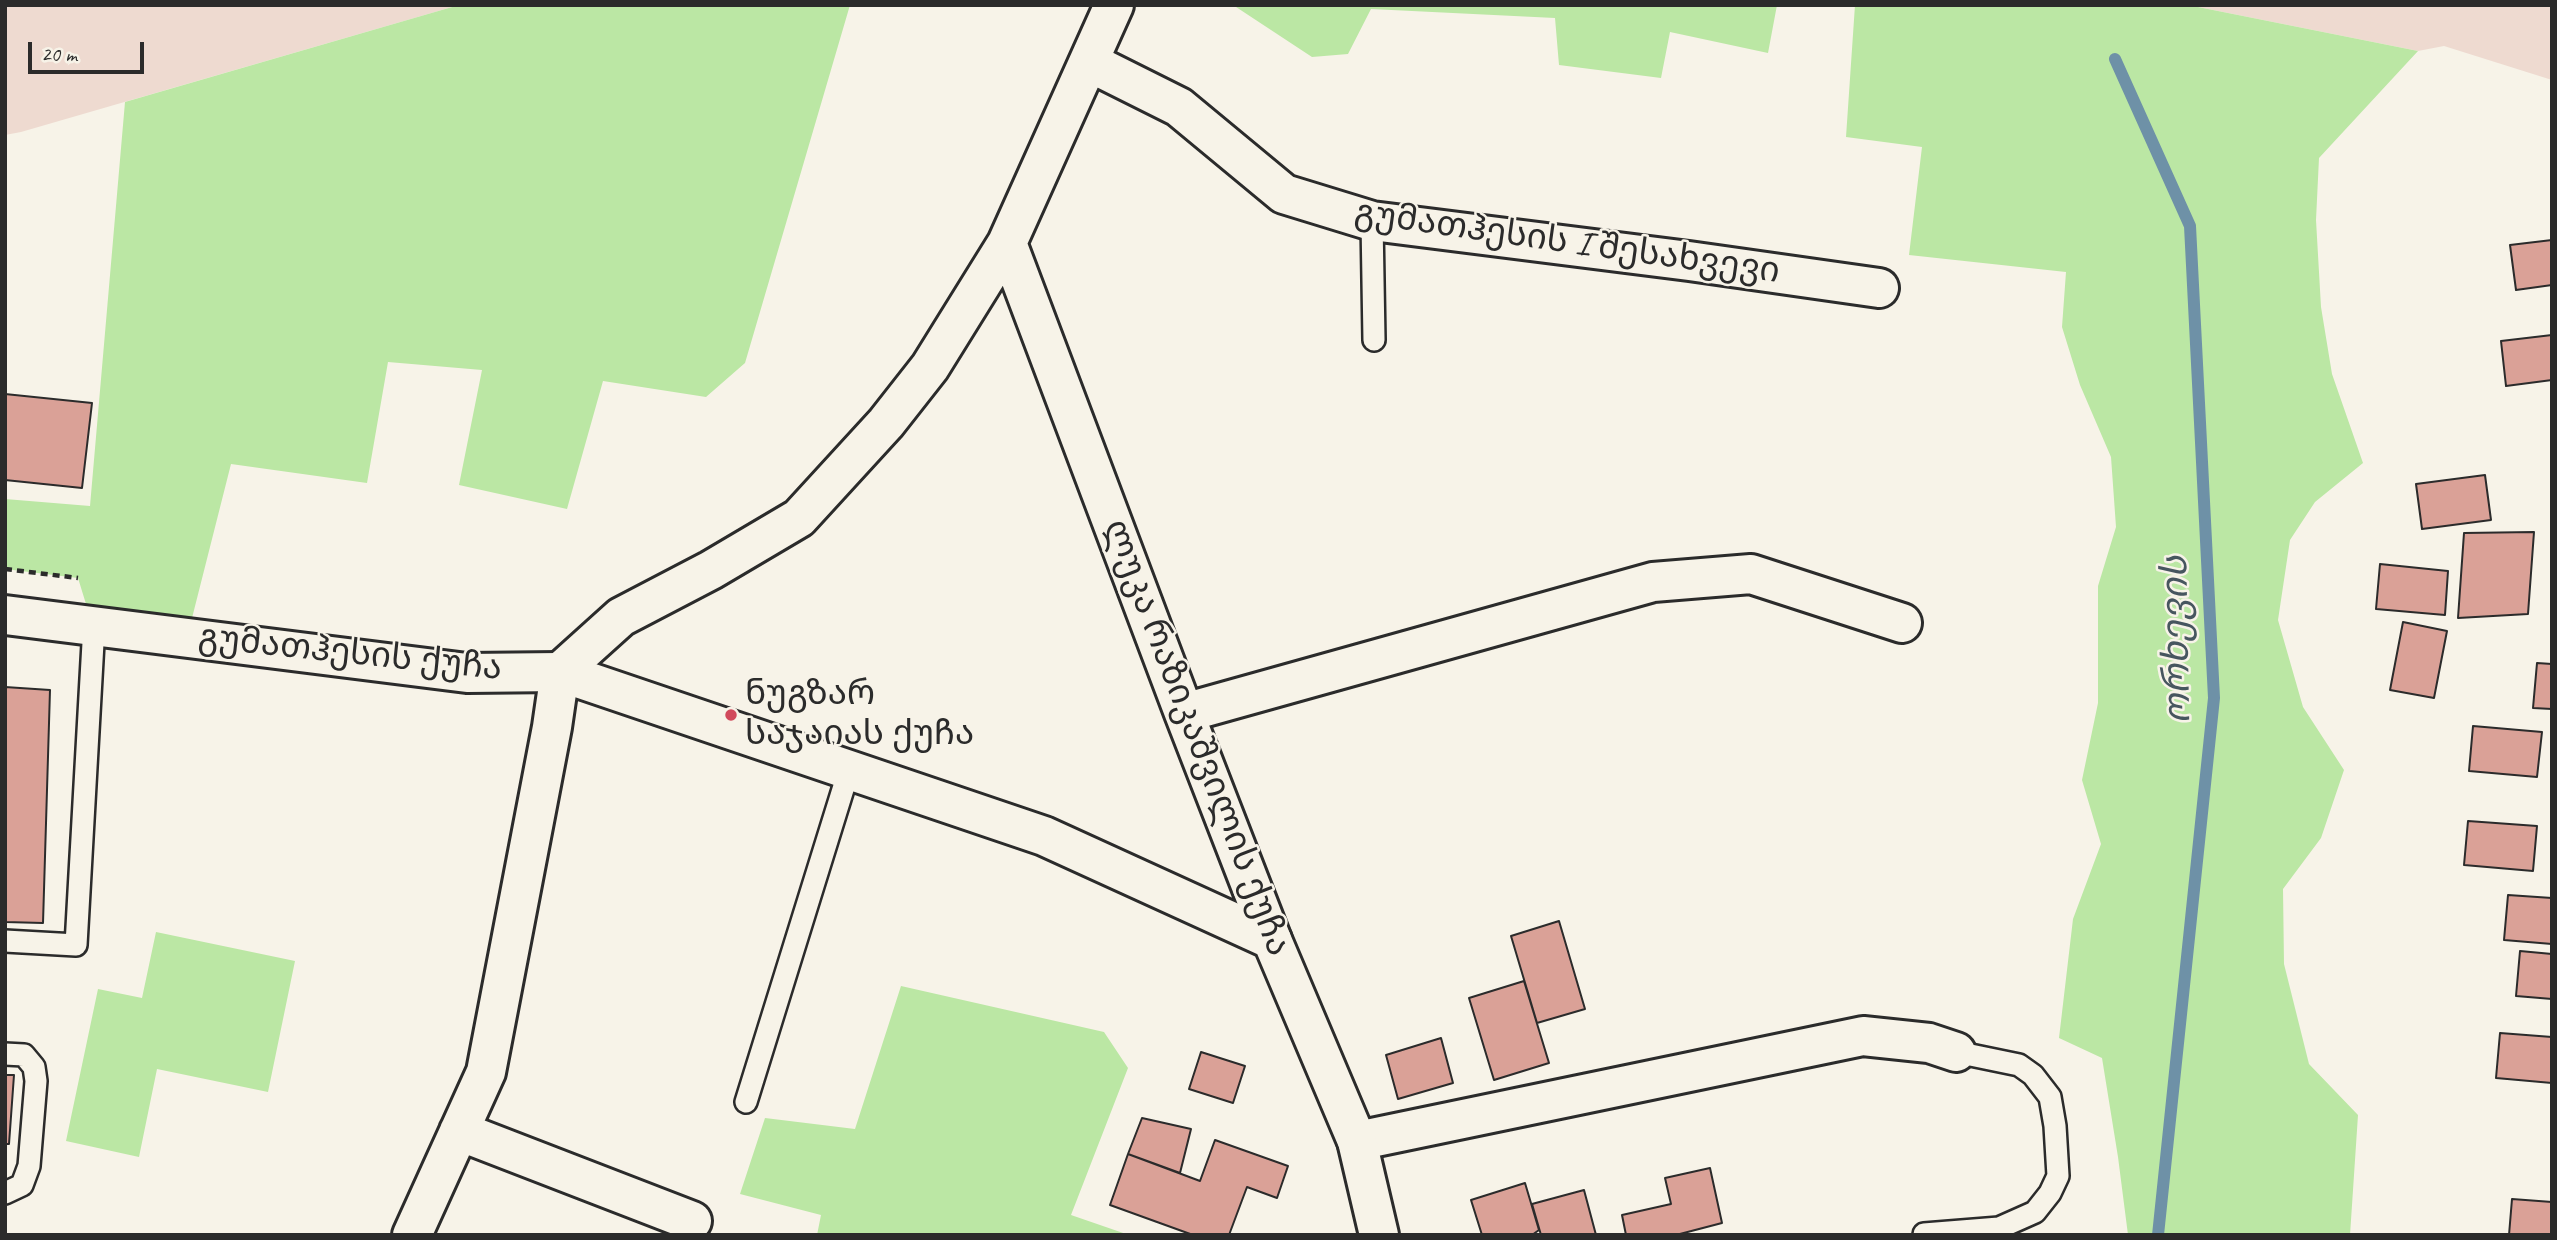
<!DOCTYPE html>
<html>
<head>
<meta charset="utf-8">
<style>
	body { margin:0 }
	#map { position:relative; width:2557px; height:1240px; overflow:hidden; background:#f7f3e8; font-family:Caveat,sans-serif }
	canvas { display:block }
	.frame { position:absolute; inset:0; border:7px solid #2b2b2b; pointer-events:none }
	.scale { position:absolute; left:28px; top:42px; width:116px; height:32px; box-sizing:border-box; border:4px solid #2b2b2b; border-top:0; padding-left:9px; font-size:21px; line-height:24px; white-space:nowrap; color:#2b2b2b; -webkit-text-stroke:5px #f7f3e8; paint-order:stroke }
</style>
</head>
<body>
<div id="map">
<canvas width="2557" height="1240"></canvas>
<div class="frame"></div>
<div class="scale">20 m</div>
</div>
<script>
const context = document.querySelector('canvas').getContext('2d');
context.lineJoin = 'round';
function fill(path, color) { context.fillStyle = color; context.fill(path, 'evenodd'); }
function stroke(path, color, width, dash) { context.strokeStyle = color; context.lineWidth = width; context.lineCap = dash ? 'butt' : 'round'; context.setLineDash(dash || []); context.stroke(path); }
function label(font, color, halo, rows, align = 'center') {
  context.font = font + ' Caveat,"Noto Sans Georgian",sans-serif'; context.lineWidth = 5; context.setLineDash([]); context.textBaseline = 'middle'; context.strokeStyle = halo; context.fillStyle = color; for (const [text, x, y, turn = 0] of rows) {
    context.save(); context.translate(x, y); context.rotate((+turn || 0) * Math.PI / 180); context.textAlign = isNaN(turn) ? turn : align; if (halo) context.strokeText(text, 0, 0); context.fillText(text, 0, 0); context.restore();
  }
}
fill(new Path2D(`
	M5,5H459L21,132L5,135Z
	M2188,5H2552V80L2444,46L2418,51Z`), '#eedad0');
fill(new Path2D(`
	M459,5H850L745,363L706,397L603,381L567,509L459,485L482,370L388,362L367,483L231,464L191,622L114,614L86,604L78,578L5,569V499L90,506L125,102Z
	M1233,5H1777L1768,53L1670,32L1661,78L1559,65L1555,18L1371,9L1348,54L1312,57Z
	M1855,5H2188L2418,51L2319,158L2316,220L2321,307L2332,374L2363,463L2315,502L2290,540L2278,620L2303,707L2344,770L2321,838L2283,889L2284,964L2309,1064L2358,1115L2350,1235H2128L2118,1157L2102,1058L2059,1038L2073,919L2101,844L2082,780L2098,703V586L2116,527L2111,457L2080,385L2062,327L2066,272L1909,255L1922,147L1846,137Z
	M156,932L295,961L268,1092L157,1069L139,1157L66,1141L98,989L142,998Z
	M901,986L1104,1032L1128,1068L1071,1215L1129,1235H817L821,1215L740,1194L765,1118L855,1129Z`), '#bbe7a4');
stroke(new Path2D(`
	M2115,59L2190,226L2214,698L2158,1235`), '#6e91a7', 12);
const building = new Path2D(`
	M2552,240V285L2516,290L2510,245Z
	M2552,335V380L2506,386L2501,341Z
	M5,394L92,403L82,488L5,480Z
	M2485,475L2491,520L2422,529L2416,484Z
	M2534,532L2528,614L2458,618L2464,533Z
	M2380,564L2448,571L2445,615L2376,609Z
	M2403,622L2447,631L2434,698L2390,690Z
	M2537,663L2552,664V709L2533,708Z
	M5,687L50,690L43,923L5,922Z
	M2473,726L2542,732L2537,777L2469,771Z
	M2468,821L2537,826L2533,871L2464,865Z
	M2508,895L2552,898V944L2504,940Z
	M1559,921L1585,1009L1537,1023L1511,936Z
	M2520,951L2552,954V999L2516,996Z
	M1524,981L1549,1063L1494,1080L1469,998Z
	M2500,1033L2552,1037V1083L2496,1078Z
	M1441,1038L1453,1083L1398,1099L1386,1055Z
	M1201,1052L1245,1066L1233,1103L1189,1089Z
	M5,1075H14L9,1144H5Z
	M1142,1118L1191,1129L1180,1173L1128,1154Z
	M1215,1140L1288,1166L1277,1198L1247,1187L1229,1235H1193L1110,1205L1128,1154L1200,1181Z
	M1710,1168L1722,1223L1676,1235H1626L1622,1215L1671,1204L1665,1178Z
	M1525,1183L1539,1230L1532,1235H1482L1471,1200Z
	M1584,1190L1596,1235H1541L1532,1204Z
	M2512,1199L2552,1202V1235H2509Z`);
fill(building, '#daa197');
stroke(building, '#2b2b2b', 2);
const lane = new Path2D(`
	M1372,221L1374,340
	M5,941L76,945L94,625
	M5,1054L24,1055L34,1067L36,1081L29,1166L22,1185L5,1193
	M746,1102L849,770
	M1924,1234L1999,1228L2035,1212L2050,1193L2058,1176L2055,1126L2050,1097L2033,1075L2019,1065L1956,1052`);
const street = new Path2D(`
	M1089,62L1179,107L1284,194L1372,221L1689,261L1879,288
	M1007,243L1184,713L1272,940
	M1184,713L1653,582L1751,574L1902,623
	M459,1131L692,1221
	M1357,1141L1863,1036L1929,1043L1956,1052
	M412,1235L486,1072L552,727L560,672L621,617L711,570L799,518L886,423L930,367L1007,243L1114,5`);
const secondary = new Path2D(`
	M5,615L467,673L560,672L1044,836L1272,940L1357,1141L1379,1235`);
stroke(lane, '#2b2b2b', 26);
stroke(street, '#2b2b2b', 44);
stroke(secondary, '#2b2b2b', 44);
stroke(new Path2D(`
	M5,569L78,578`), '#2b2b2b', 4.5, [7, 5]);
stroke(lane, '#f7f3e8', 21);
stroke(street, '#f7f3e8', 38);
stroke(secondary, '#f7f3e8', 38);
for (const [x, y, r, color] of [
	[731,715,7,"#d1495b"]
]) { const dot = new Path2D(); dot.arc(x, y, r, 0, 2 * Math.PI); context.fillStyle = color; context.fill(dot); stroke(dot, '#f7f3e8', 2.5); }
label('35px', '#2b2b2b', '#f7f3e8', [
	["გუმათჰესის I შესახვევი",1567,243,8],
	["გუმათჰესის ქუჩა",350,654,6],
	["ლუკა რაზიკაშვილის ქუჩა",1196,738,69]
]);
label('35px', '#2b2b2b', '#f7f3e8', [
	["ნუგზარ",745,695],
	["საჯაიას ქუჩა",745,735]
], 'left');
label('italic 37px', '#47565f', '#f7f3e8', [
	["ორხევის",2178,640,-91]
]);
</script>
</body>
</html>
